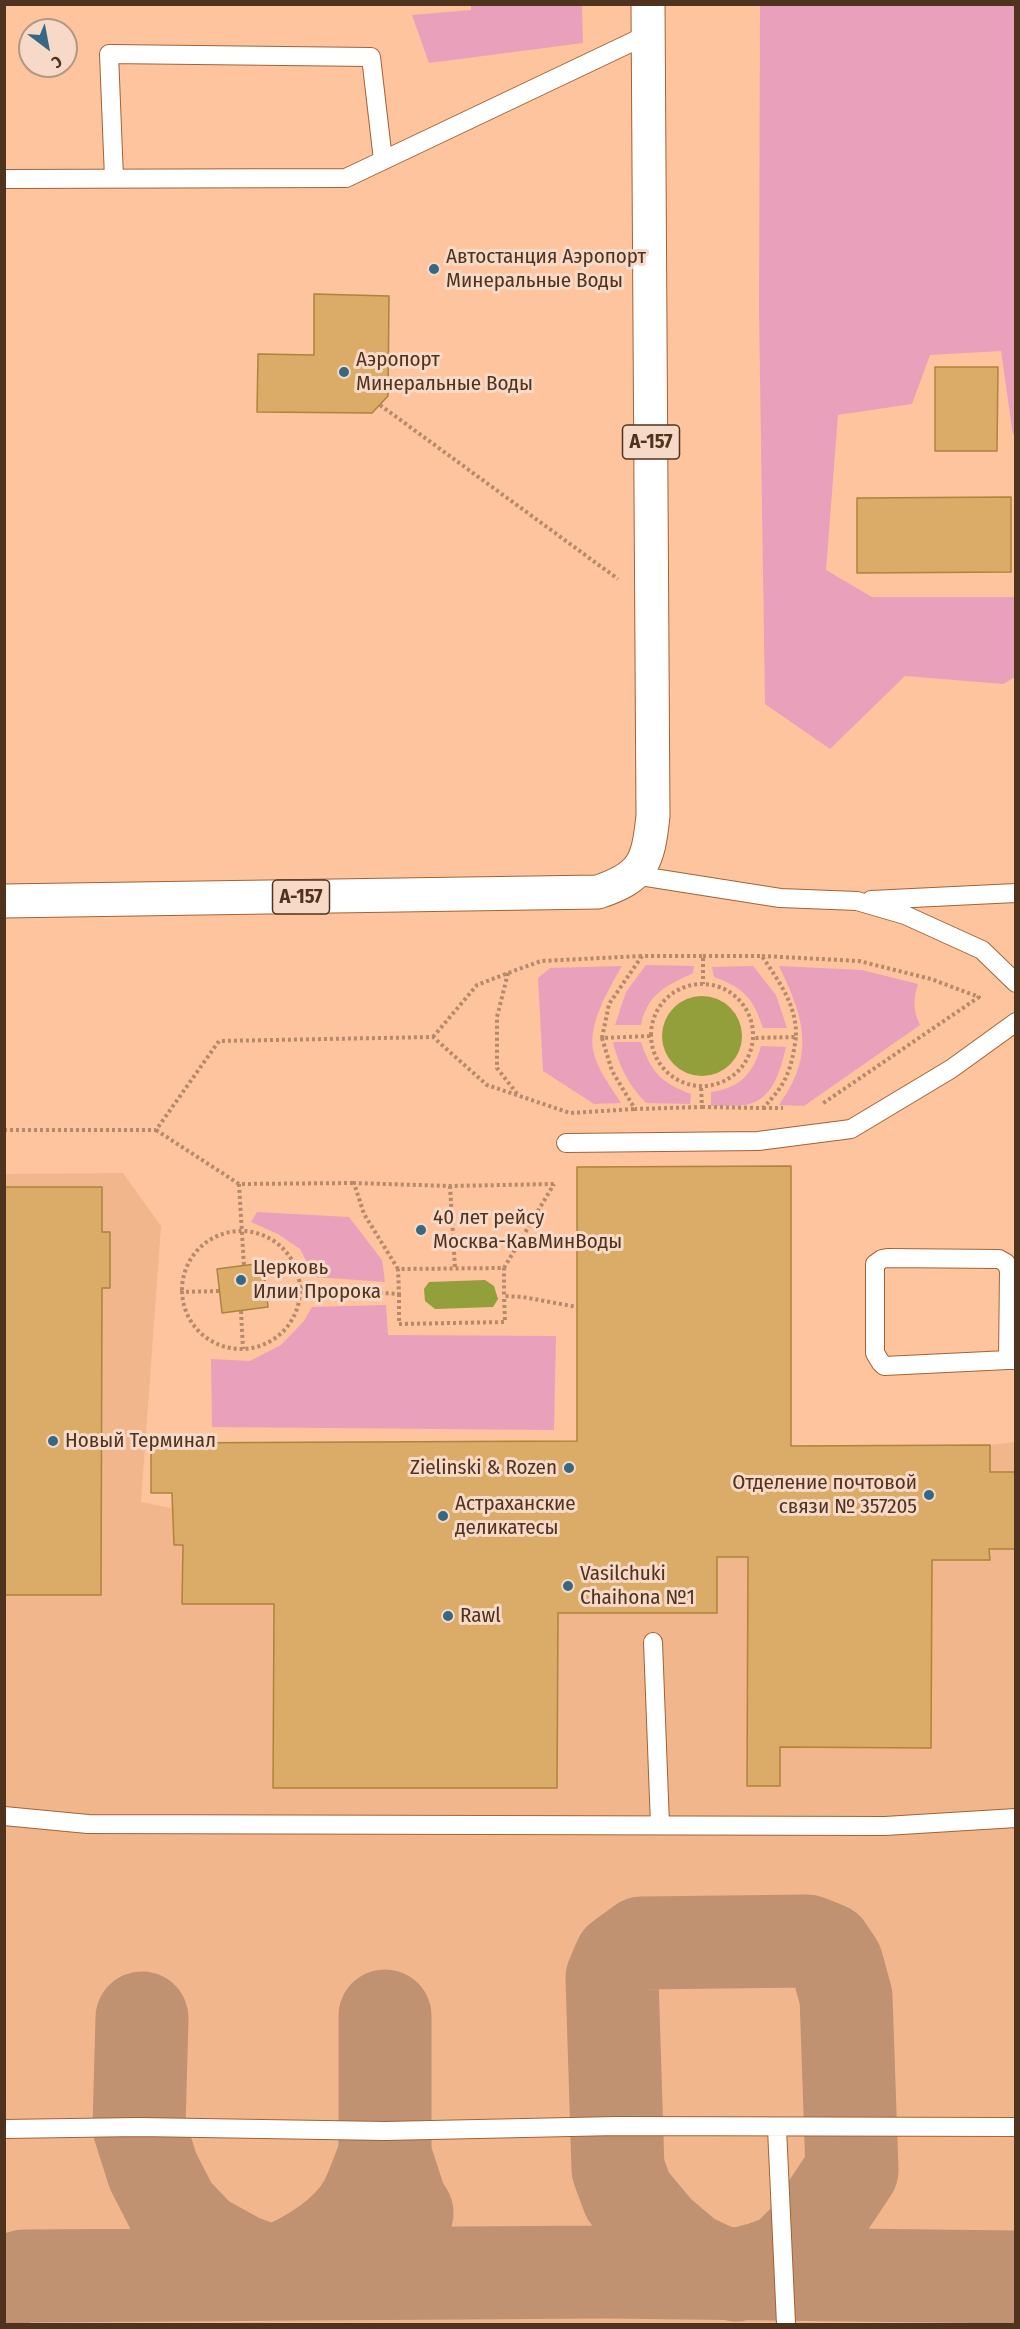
<!DOCTYPE html>
<html>
<head>
<meta charset="utf-8">
<style>
	body { margin:0 }
	#map { position:relative; width:1020px; height:2329px; overflow:hidden; background:#fdc49e; font-family:"Fira Sans Condensed",sans-serif }
	canvas { display:block }
	.frame { position:absolute; inset:0; border:6px solid #4f331f; pointer-events:none }
	.north { position:absolute; left:18px; top:18px; width:60px; height:60px; box-sizing:border-box; background:#f6d9c6; border:2px solid #b39783; border-radius:50%; rotate:148deg; font-size:16px; font-weight:700; line-height:24px; text-align:center; color:#4f331f }
	.north::after { content:''; display:block; margin:auto; width:21px; height:27px; background:#346884; clip-path:polygon(50% 0,100% 100%,50% 72%,0 100%) }
</style>
</head>
<body>
<div id="map">
<canvas width="1020" height="2329"></canvas>
<div class="frame"></div>
<div class="north">С</div>
</div>
<script>
const context = document.querySelector('canvas').getContext('2d');
context.lineJoin = 'round';
function fill(path, color) { context.fillStyle = color; context.fill(path, 'evenodd'); }
function stroke(path, color, width, dash) { context.strokeStyle = color; context.lineWidth = width; context.lineCap = dash ? 'butt' : 'round'; context.setLineDash(dash || []); context.stroke(path); }
function label(font, color, halo, rows, align = 'center') {
  context.font = font + ' "Fira Sans Condensed",sans-serif'; context.lineWidth = 6; context.setLineDash([]); context.textBaseline = 'middle'; context.strokeStyle = halo; context.fillStyle = color; for (const [text, x, y, turn = 0] of rows) {
    context.save(); context.translate(x, y); context.rotate((+turn || 0) * Math.PI / 180); context.textAlign = isNaN(turn) ? turn : align; if (halo) context.strokeText(text, 0, 0); context.fillText(text, 0, 0); context.restore();
  }
}
fill(new Path2D(`
	M791,1166V1445H990L1015,1442V2324H5L4,1174L123,1173L161,1226L141,1502L171,1508L172,1493H151V1443L577,1441V1167Z`), '#f1b68c');
fill(new Path2D(`
	M471,5H582L583,43L429,63L412,15L471,10Z
	M760,5H1015V435H1013L1001,351L930,355L912,404L838,415L826,570L872,597H1015V677L1003,684L905,676L830,749L765,704L759,312Z
	M646,965L694,966L693,973C666,986 647,994 641,1025H615L626,992Z
	M622,966C609,989 586,1026 594,1054C598,1071 612,1088 621,1103L594,1104L543,1071L538,978L550,968Z
	M753,966L776,995L787,1028H763C753,998 744,988 714,977L712,967Z
	M779,966L862,970L918,984C913,999 913,1010 920,1025L804,1106L779,1105C816,1054 804,1018 779,966Z
	M613,1042H641C651,1072 661,1083 691,1094L690,1104L646,1103C629,1085 619,1067 613,1042Z
	M761,1046L786,1047C781,1068 774,1098 749,1104C738,1107 723,1105 711,1106V1092C740,1088 753,1074 761,1046Z
	M257,1212L349,1217L382,1260L385,1282L315,1277L300,1249L278,1234L251,1222Z
	M386,1305L388,1335L556,1336L554,1430L212,1427L211,1359L250,1361L281,1345L304,1321L312,1307Z`), '#e9a0bb');
fill(new Path2D(`
	M662 1036a40 40 0 1 1 80 0a40 40 0 1 1-80 0Z
	M485,1280L494,1286L498,1299L493,1307L435,1309L425,1301L424,1289L429,1282Z`), '#939f3a');
stroke(new Path2D(`
	M807,1941L827,1949L837,1964L846,1997L852,2170L806,2239L785,2260L763,2268L736,2275L716,2271L690,2259L658,2232L628,2196L618,2169L612,1978L620,1959L642,1943Z
	M385,2016V2155L401,2204L407,2213
	M142,2018L139,2127L153,2171L173,2210L201,2239L241,2261L274,2273C308,2258 346,2237 365,2203C373,2188 378,2171 385,2155
	M4,2282L24,2276L604,2272L1016,2277`), '#c09272', 93);
const building = new Path2D(`
	M314,294L389,296L388,396L372,413L257,412L258,354L314,355Z
	M935,367H998L997,451H935Z
	M1011,497V572L857,573V498Z
	M791,1166V1446L990,1445V1472H1016V1549H989L990,1560H932L931,1748L780,1747V1786H747L748,1557H717V1613H558L557,1788H273L274,1604H182L183,1545H174L172,1493H151V1443L577,1441V1167Z
	M4,1187H102V1232H110V1288H102L101,1595H4Z
	M263,1263L268,1307L222,1313L217,1269Z`);
fill(building, '#dbac67');
stroke(building, '#af823d', 1.5);
const service = new Path2D(`
	M114,178L109,54L371,57L383,160
	M4,179L346,178L649,34
	M634,875L780,898L857,901L905,915L982,950L1016,983
	M871,900L1016,893
	M566,1143L758,1141L851,1129L951,1069L1016,1022
	M1008,1360L1009,1270L1006,1263L999,1259L887,1258L882,1259L875,1264V1353L881,1363L884,1366L1008,1360H1016
	M653,1642L660,1825
	M4,1816L88,1824L885,1826L1016,1818
	M777,2128L786,2324
	M4,2129L139,2127L385,2131L617,2126L1016,2127`);
const primary = new Path2D(`
	M4,901L598,892C643,877 648,863 653,816L648,4`);
stroke(service, '#a26334', 20);
stroke(primary, '#a26334', 35);
stroke(new Path2D(`
	M380,405L618,579
	M703,956H762C779,982 797,1005 796,1037L754,1038
	M762,956L859,961L931,979L979,997L822,1104
	M508,973L497,1017V1068L518,1095
	M651 1035a51 51 0 1 1 102 0a51 51 0 1 1-102 0Z
	M650,1036L602,1038L612,1071L635,1109L702,1107L701,1086
	M433,1037L477,985L508,973L541,961L642,956
	M602,1038L609,1004L642,956H703V984
	M702,1107L763,1108C787,1083 791,1071 796,1037
	M763,1108H783
	M4,1130H156L219,1041L433,1037L487,1085L570,1113L635,1109
	M156,1130L239,1184L354,1183
	M239,1184L244,1266
	M450,1186L455,1268
	M182 1290a59 59 0 1 1 118 0a59 59 0 1 1-118 0Z
	M504,1268L554,1184
	M398,1269L364,1214L354,1183L450,1186L554,1184
	M180,1292L219,1291
	M266,1292L303,1288L399,1294L398,1269L504,1268V1296L523,1297L577,1307
	M399,1294V1324L505,1322L504,1296
	M241,1311L243,1349`), '#b6896a', 4, [3, 3]);
stroke(service, '#fff', 18);
stroke(primary, '#fff', 33);
for (const [x, y, r, color] of [
	[434,269,6,"#346884"],
	[344,372,6,"#346884"],
	[421,1230,6,"#346884"],
	[241,1280,6,"#346884"],
	[53,1441,6,"#346884"],
	[569,1468,6,"#346884"],
	[929,1495,6,"#346884"],
	[443,1516,6,"#346884"],
	[568,1586,6,"#346884"],
	[448,1616,6,"#346884"]
]) { const dot = new Path2D(); dot.arc(x, y, r, 0, 2 * Math.PI); context.fillStyle = color; context.fill(dot); stroke(dot, '#f6d9c6', 2); }
for (const [x, y, w] of [
	[651,442,57],
	[301,897,57]
]) { const box = new Path2D(); box.roundRect(x - w / 2, y - 17, w, 34, 4.5); context.fillStyle = '#f6d9c6'; context.fill(box); stroke(box, '#4f331f', 1.5); }
label('bold 20px', '#4f331f', null, [
	["А-157",651,442],
	["А-157",301,897]
]);
label('21px', '#4f331f', '#f6d9c6', [
	["Автостанция Аэропорт",446,257],
	["Минеральные Воды",446,281],
	["Аэропорт",356,360],
	["Минеральные Воды",356,384],
	["40 лет рейсу",433,1218],
	["Москва-КавМинВоды",433,1242],
	["Церковь",253,1268],
	["Илии Пророка",253,1292],
	["Новый Терминал",65,1441],
	["Zielinski & Rozen",557,1468,"right"],
	["Отделение почтовой",917,1483,"right"],
	["связи № 357205",917,1507,"right"],
	["Астраханские",455,1504],
	["деликатесы",455,1528],
	["Vasilchuki",580,1574],
	["Chaihona №1",580,1598],
	["Rawl",460,1616]
], 'left');
</script>
</body>
</html>
